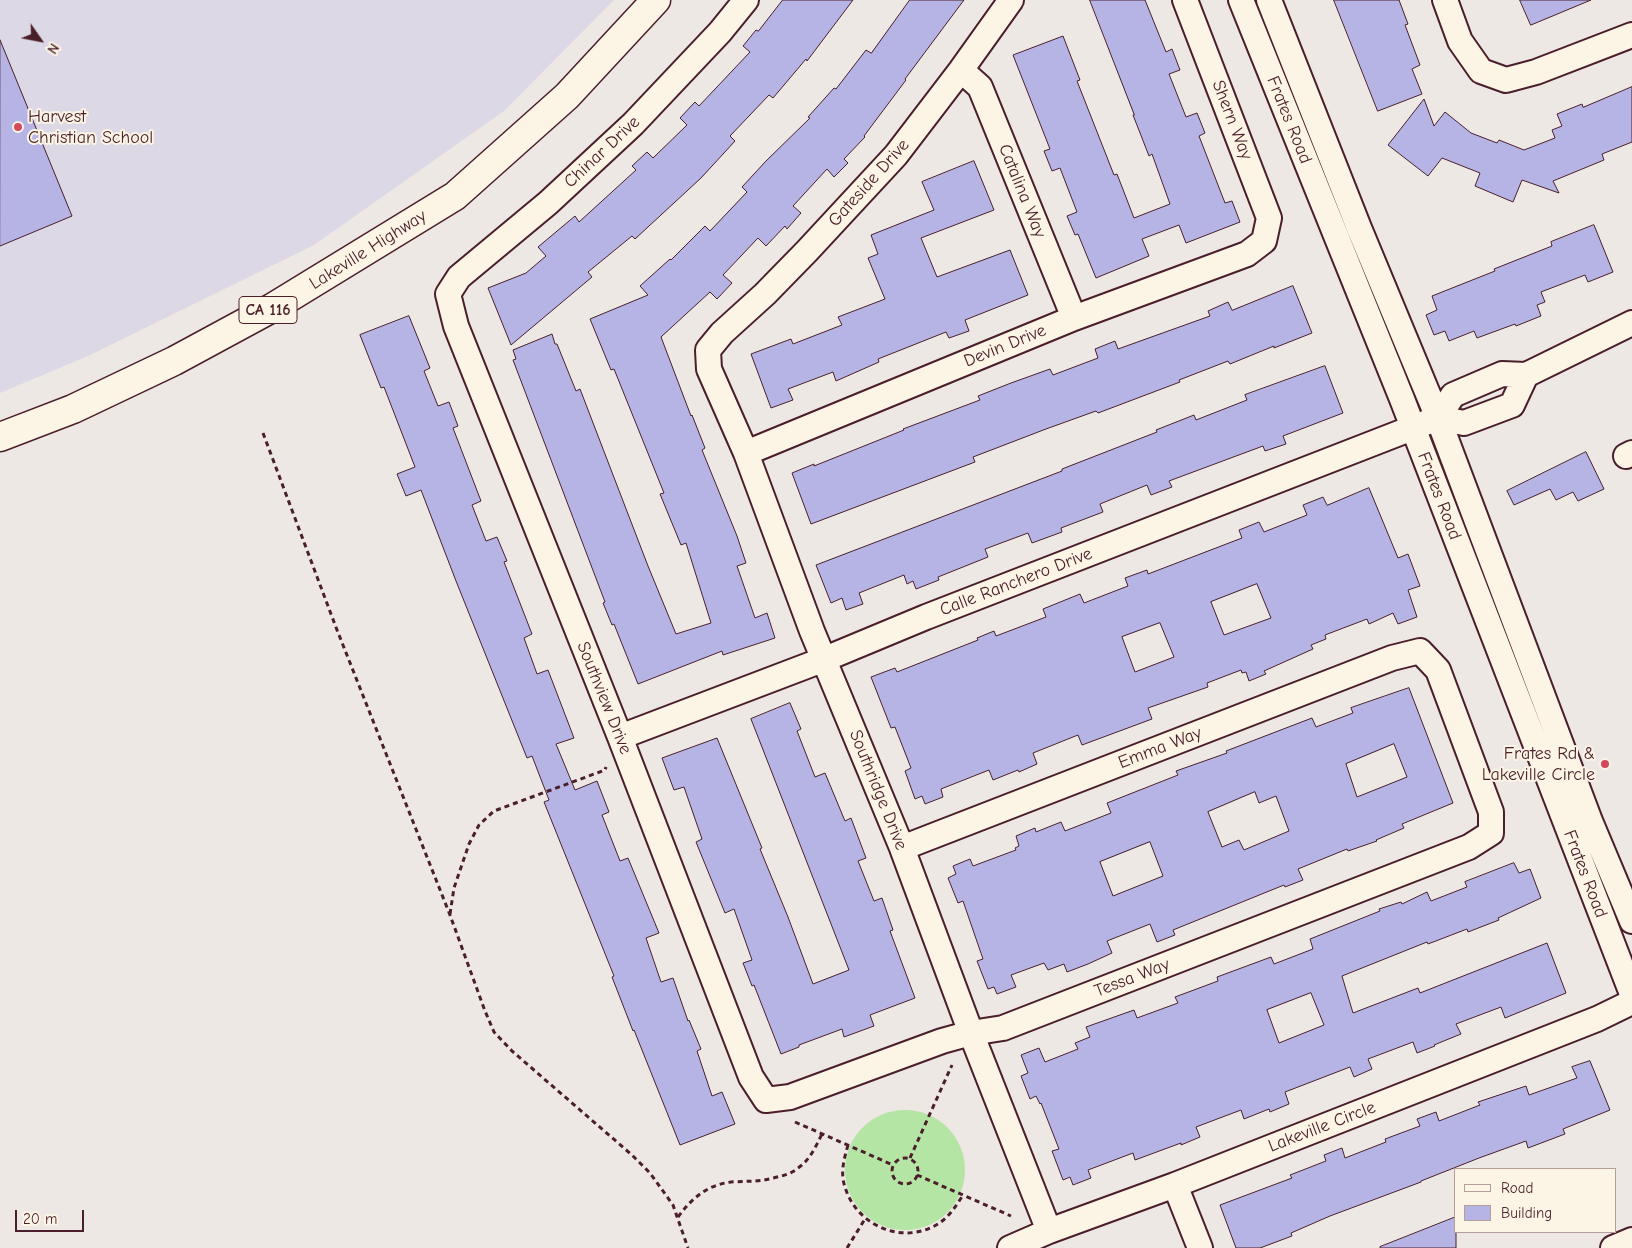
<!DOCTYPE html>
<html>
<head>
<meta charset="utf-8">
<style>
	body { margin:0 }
	#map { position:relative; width:1632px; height:1248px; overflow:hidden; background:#eee8e5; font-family:"Comic Neue",sans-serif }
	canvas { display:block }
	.legend { position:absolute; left:1454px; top:1168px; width:162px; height:65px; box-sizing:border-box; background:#fcf5e5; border:1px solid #b59f9b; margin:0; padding:6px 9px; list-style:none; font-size:15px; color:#4a1f2b }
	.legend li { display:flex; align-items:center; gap:10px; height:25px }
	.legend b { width:25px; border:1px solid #b59f9b }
	.north { position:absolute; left:15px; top:15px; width:50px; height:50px; -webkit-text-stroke:4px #fcf5e5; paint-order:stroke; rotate:123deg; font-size:14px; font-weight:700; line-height:20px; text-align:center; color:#4a1f2b }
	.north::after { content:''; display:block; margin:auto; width:18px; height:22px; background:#4a1f2b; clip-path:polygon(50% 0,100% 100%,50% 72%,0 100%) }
	.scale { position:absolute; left:15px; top:1210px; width:69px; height:22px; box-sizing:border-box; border:2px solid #4a1f2b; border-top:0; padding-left:6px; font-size:15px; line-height:18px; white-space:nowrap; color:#4a1f2b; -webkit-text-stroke:4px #fcf5e5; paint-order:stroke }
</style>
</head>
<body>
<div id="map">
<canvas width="1632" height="1248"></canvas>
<ul class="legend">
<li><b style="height:6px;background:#fcf5e5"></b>Road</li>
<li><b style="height:14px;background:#b5b4e5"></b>Building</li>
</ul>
<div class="north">N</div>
<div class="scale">20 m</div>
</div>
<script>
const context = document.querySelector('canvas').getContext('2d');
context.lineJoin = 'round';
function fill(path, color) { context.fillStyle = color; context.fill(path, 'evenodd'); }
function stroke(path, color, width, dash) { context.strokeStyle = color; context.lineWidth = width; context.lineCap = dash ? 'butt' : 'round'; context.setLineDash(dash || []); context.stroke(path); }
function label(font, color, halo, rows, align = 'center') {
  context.font = font + ' "Comic Neue",sans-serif'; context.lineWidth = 4; context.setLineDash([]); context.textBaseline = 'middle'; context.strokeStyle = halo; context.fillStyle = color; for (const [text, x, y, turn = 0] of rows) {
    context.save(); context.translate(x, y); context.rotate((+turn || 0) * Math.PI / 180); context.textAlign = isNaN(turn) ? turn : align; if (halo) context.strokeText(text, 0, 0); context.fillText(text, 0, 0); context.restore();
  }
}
fill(new Path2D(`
	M0,0H614L504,111L314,245L88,356L0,393Z`), '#ddd8e5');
fill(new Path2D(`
	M845 1170a60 60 0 1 1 120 0a60 60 0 1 1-120 0Z`), '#b5e5a4');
const building = new Path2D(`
	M783,0H853L807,61L806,59L773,98L769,95L730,136L735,141L701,178L635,239L632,236L588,272L592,277L511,345L488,288L526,273L546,256L538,247L575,216L579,222L636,170L632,166L647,152L653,158L687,125L680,118L695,102L699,106L750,52L743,46L756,30L758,31Z
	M910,0H964L905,79L906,80L864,136L865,137L844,159L848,163L834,177L827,169L793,206L801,213L787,229L785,226L766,246L758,238L723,275L732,283L717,299L710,292L661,337L691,416L692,415L705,448L702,450L737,536L746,563L737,566L755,618L767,613L775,638L723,655L722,651L638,684L614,624L612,625L603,603L605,602L513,360L516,359L513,350L552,334L555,344H557L576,391L580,389L648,566L676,634L711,623L686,543L681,545L660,494L664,493L614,369L611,370L590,319L648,295L640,286L670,259L671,260L705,226L710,231L747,192L742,187L766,161L810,118L808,117L834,88L836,89L866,50L871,53Z
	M1090,0H1145L1166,52L1172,49L1180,70L1169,74L1186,117L1197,113L1205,133L1199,136L1225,203L1232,201L1240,222L1186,243L1179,225L1142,239L1149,256L1096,278L1078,234L1075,235L1067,216L1077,212L1060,168L1052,171L1044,151L1050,149L1013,55L1063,36L1080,80L1077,81L1114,175L1117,174L1134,218L1170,204L1152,154L1149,156L1133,115H1134Z
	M1334,0H1399L1408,24L1405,25L1420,65L1412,69L1422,94L1378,111Z
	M1520,0H1591L1531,25Z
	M0,40L72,216L0,246Z
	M1632,87V142L1602,154L1604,160L1553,181L1559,193L1522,180L1513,202L1475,186L1480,173L1442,158L1428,176L1388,145L1424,99L1434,126L1445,112L1471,133L1497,143L1499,140L1524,150L1555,138L1552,130L1562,126L1557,114L1582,104L1583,107Z
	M974,161L994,210L921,238L937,277L1010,250L1028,295L965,320L969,331L949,338L946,332L878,359L879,362L836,381L833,372L788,389L793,400L771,408L751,354L791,339L793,344L842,325L838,317L885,299L868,258L878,254L871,235L934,210L922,182Z
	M1594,225L1613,272L1588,282L1585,275L1541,292L1545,302L1537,305L1541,316L1516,326L1515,324L1477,338L1474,331L1449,341L1445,331L1434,335L1426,315L1437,310L1432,296L1495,271L1494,269L1552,246L1551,242Z
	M1293,286L1312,333L1274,348V346L1230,364L1228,361L1179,380L1180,382L1098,413L1096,411L1046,429L973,457L975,462L811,524L792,473L814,464V466L904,430L903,429L980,400L978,396L1011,383L1050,369L1053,375L1098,358L1095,349L1115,341L1118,349L1210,316L1208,311L1228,302L1232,310Z
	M409,316L430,368L424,371L438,406L449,402L458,426L453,428L481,501L472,505L486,541L497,537L507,561L504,562L532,634L524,638L537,674L548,670L574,738L556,744L575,790L597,781L609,812L602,815L620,861L628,858L659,933L646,938L661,982L673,978L688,1021L689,1020L701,1049L697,1051L712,1096L722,1092L735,1124L680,1145L634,1030L633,1031L612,977L614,976L544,802L549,800L532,756L527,758L456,581L421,490L406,496L397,474L415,467L384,387L381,388L360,335Z
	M1325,366L1343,413L1283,436L1286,444L1265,451L1263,446L1220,462L1169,481L1172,487L1151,495L1147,485L1100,504L1103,512L1061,528L1062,532L1032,543L1028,533L985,549L988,557L938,577L939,580L916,589L913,581L907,584L904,575L859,593L863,604L846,610L842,598L831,603L816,565L1062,471V469L1157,432L1156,430L1194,415L1196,420L1247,400L1245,395Z
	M1586,452L1604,489L1578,501L1573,492L1556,500L1550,489L1514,505L1507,491Z
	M1369,488L1398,558L1408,554L1420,586L1408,590L1417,617L1398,624L1393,613L1369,624L1367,619L1325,635L1326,639L1311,645L1313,649L1264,671L1266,674L1249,681L1246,672L1242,673L1241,670L1207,683L1208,687L1148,708L1152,719L1082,745L1078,735L1033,753L1037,764L1019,772L1018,770L993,780L989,770L941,789L943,797L925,804L922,796L915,799L905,771L911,768L895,727L891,728L871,677L895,668L897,672L978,640L977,638L994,631L996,636L1046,617L1043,609L1080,594L1084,603L1128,586L1125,578L1147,570L1148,574L1242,538L1239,530L1259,522L1264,532L1307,515L1303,505L1323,497L1327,505ZM1257,584L1271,618L1224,635L1211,602ZM1160,623L1174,657L1135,672L1122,637Z
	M1409,688L1453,803L1402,824L1404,828L1376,840L1377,841L1348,851L1347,849L1298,869L1303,880L1285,887L1284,885L1173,930L1175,935L1157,942L1150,924L1107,941L1112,953L1088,964L1067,972L1064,964L1048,970L1044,963L1011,975L1016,987L997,994L994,987L988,989L977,961L983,959L963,901L958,903L948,878L956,874L953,866L970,859L973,866L1016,850L1015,848L1019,846L1016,836L1035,828L1036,832L1061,822L1065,831L1111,813L1107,803L1178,775L1176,771L1227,753L1226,751L1312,718L1316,727L1353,713L1351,708ZM1394,744L1407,777L1357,797L1346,764ZM1255,792L1259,803L1276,796L1289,831L1244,850L1239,840L1222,847L1208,812ZM1150,842L1163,876L1113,896L1100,862Z
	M790,703L801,729L797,731L815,777L825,773L845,821L851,818L866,858L858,861L874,901L882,898L893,930L890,931L915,998L870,1015L874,1026L844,1037L842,1029L799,1045V1047L781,1054L754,985L752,986L743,963L752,960L734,909L725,913L696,842L702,839L684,787L674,790L662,758L717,738L762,848L760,849L788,917L813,984L849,970L751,719Z
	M1514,863L1519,873L1530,869L1541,898L1498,918L1499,920L1468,932L1467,929L1428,944L1427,942L1342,976L1353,1013L1418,988L1420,993L1547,943L1566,993L1505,1018L1501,1007L1456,1024L1461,1034L1434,1045L1435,1046L1417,1053L1413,1042L1368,1059L1372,1069L1354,1077L1350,1067L1285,1092L1289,1104L1270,1112L1269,1109L1244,1119L1241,1110L1196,1127L1200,1137L1181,1145V1143L1135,1160L1133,1153L1088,1170L1091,1178L1073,1185L1070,1177L1063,1180L1052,1151L1059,1149L1041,1103L1040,1104L1036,1096L1030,1099L1021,1076L1028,1073L1021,1055L1039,1048L1045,1062L1078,1049L1075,1043L1090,1037L1086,1027L1134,1010L1137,1018L1178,1003L1175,997L1218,981L1217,977L1271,957L1274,964L1313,949L1310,939L1380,911L1379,909L1401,902L1402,904L1427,892L1431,901L1467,887L1465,882ZM1311,993L1324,1025L1279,1043L1267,1010Z
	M1590,1061L1610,1110L1563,1129L1565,1134L1528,1148L1526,1141L1479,1158L1421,1181V1182L1330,1216L1291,1233L1292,1236L1260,1248H1236L1220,1205L1292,1178L1290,1175L1326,1161L1324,1155L1342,1148L1345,1158L1386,1142L1385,1139L1420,1126L1417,1119L1436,1112L1439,1121L1480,1105L1478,1102L1526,1086L1529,1095L1577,1078L1572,1067Z
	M1456,1217V1248H1380V1247Z`);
fill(building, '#b5b4e5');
stroke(building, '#4a1f2b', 1);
const minor = new Path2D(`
	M746,0L720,32L633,124L548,203L459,277L448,294L456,326L620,737L751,1077L766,1100L790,1097L942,1041L971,1033L1003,1028L1469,847L1491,833V812L1438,670L1420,651L1392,658L902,848
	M1011,0L961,70L896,155L807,251L765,294L722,333L708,350L709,369L746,453L812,631L902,848L971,1033L1049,1231
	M1241,0L1402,399L1632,994
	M1269,0L1359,228L1438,418L1590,821L1632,921
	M1445,0L1460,41L1481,71L1506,80L1536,72L1632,35
	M961,70L980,87L1074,318
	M1438,418L1453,395L1502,374L1526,375L1632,323
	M746,453L1074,318L1247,254L1264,241L1269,218L1185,0
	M1626,456L1632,453
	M620,737L825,659L926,617L1438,418L1464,423L1512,405L1526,375
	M1175,1185L1200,1248
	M1010,1248L1049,1231L1175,1185L1597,1019L1632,1002
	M1613,1248L1632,1240`);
const major = new Path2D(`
	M0,437L73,409L174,361L272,308L455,196L567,96L656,0`);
stroke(minor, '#4a1f2b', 28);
stroke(major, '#4a1f2b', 31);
stroke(new Path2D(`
	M263,433L337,630L450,915L485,1011L494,1032L512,1051L632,1155L650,1173L673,1205L688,1248
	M450,914L454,888L469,844L479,825L494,811L605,770L606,767
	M795,1122L893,1165
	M848,1145C844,1159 840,1173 845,1187C856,1225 902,1246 938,1224C949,1217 956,1206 963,1195
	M892 1171a13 13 0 1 1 26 0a13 13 0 1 1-26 0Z
	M910,1158L952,1065
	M917,1175L1011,1216
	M678,1217C692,1198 707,1185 731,1182C746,1181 759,1182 773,1178C782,1176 791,1174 798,1168C810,1160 816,1146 822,1134
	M847,1248L865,1219`), '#4a1f2b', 3, [5, 4]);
stroke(minor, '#fcf5e5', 24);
stroke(major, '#fcf5e5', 28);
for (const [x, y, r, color] of [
	[18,127,5,"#d1495b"],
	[1605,764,5,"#d1495b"]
]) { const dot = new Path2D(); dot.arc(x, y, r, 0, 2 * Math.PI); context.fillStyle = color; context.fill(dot); stroke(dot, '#fcf5e5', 2); }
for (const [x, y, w] of [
	[268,310,58]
]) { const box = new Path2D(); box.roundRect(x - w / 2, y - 13.5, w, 27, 4); context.fillStyle = '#fcf5e5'; context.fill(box); stroke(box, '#4a1f2b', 1); }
label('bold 16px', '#4a1f2b', null, [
	["CA 116",268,310]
]);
label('18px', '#4a1f2b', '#fcf5e5', [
	["Harvest",28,117],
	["Christian School",28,138],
	["Frates Rd &",1595,754,"right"],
	["Lakeville Circle",1595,775,"right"]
], 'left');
label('18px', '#4a1f2b', '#fcf5e5', [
	["Shern Way",1232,120,69],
	["Frates Road",1289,120,68],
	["Chinar Drive",602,152,-43],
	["Gateside Drive",869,183,-48],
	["Catalina Way",1022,191,68],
	["Lakeville Highway",368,250,-32],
	["Devin Drive",1005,346,-22],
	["Frates Road",1439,496,69],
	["Calle Ranchero Drive",1016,582,-21],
	["Southview Drive",604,698,68],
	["Emma Way",1160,748,-21],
	["Southridge Drive",878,790,68],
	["Frates Road",1585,874,69],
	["Tessa Way",1132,978,-21],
	["Lakeville Circle",1322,1127,-21]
]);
</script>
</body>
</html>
